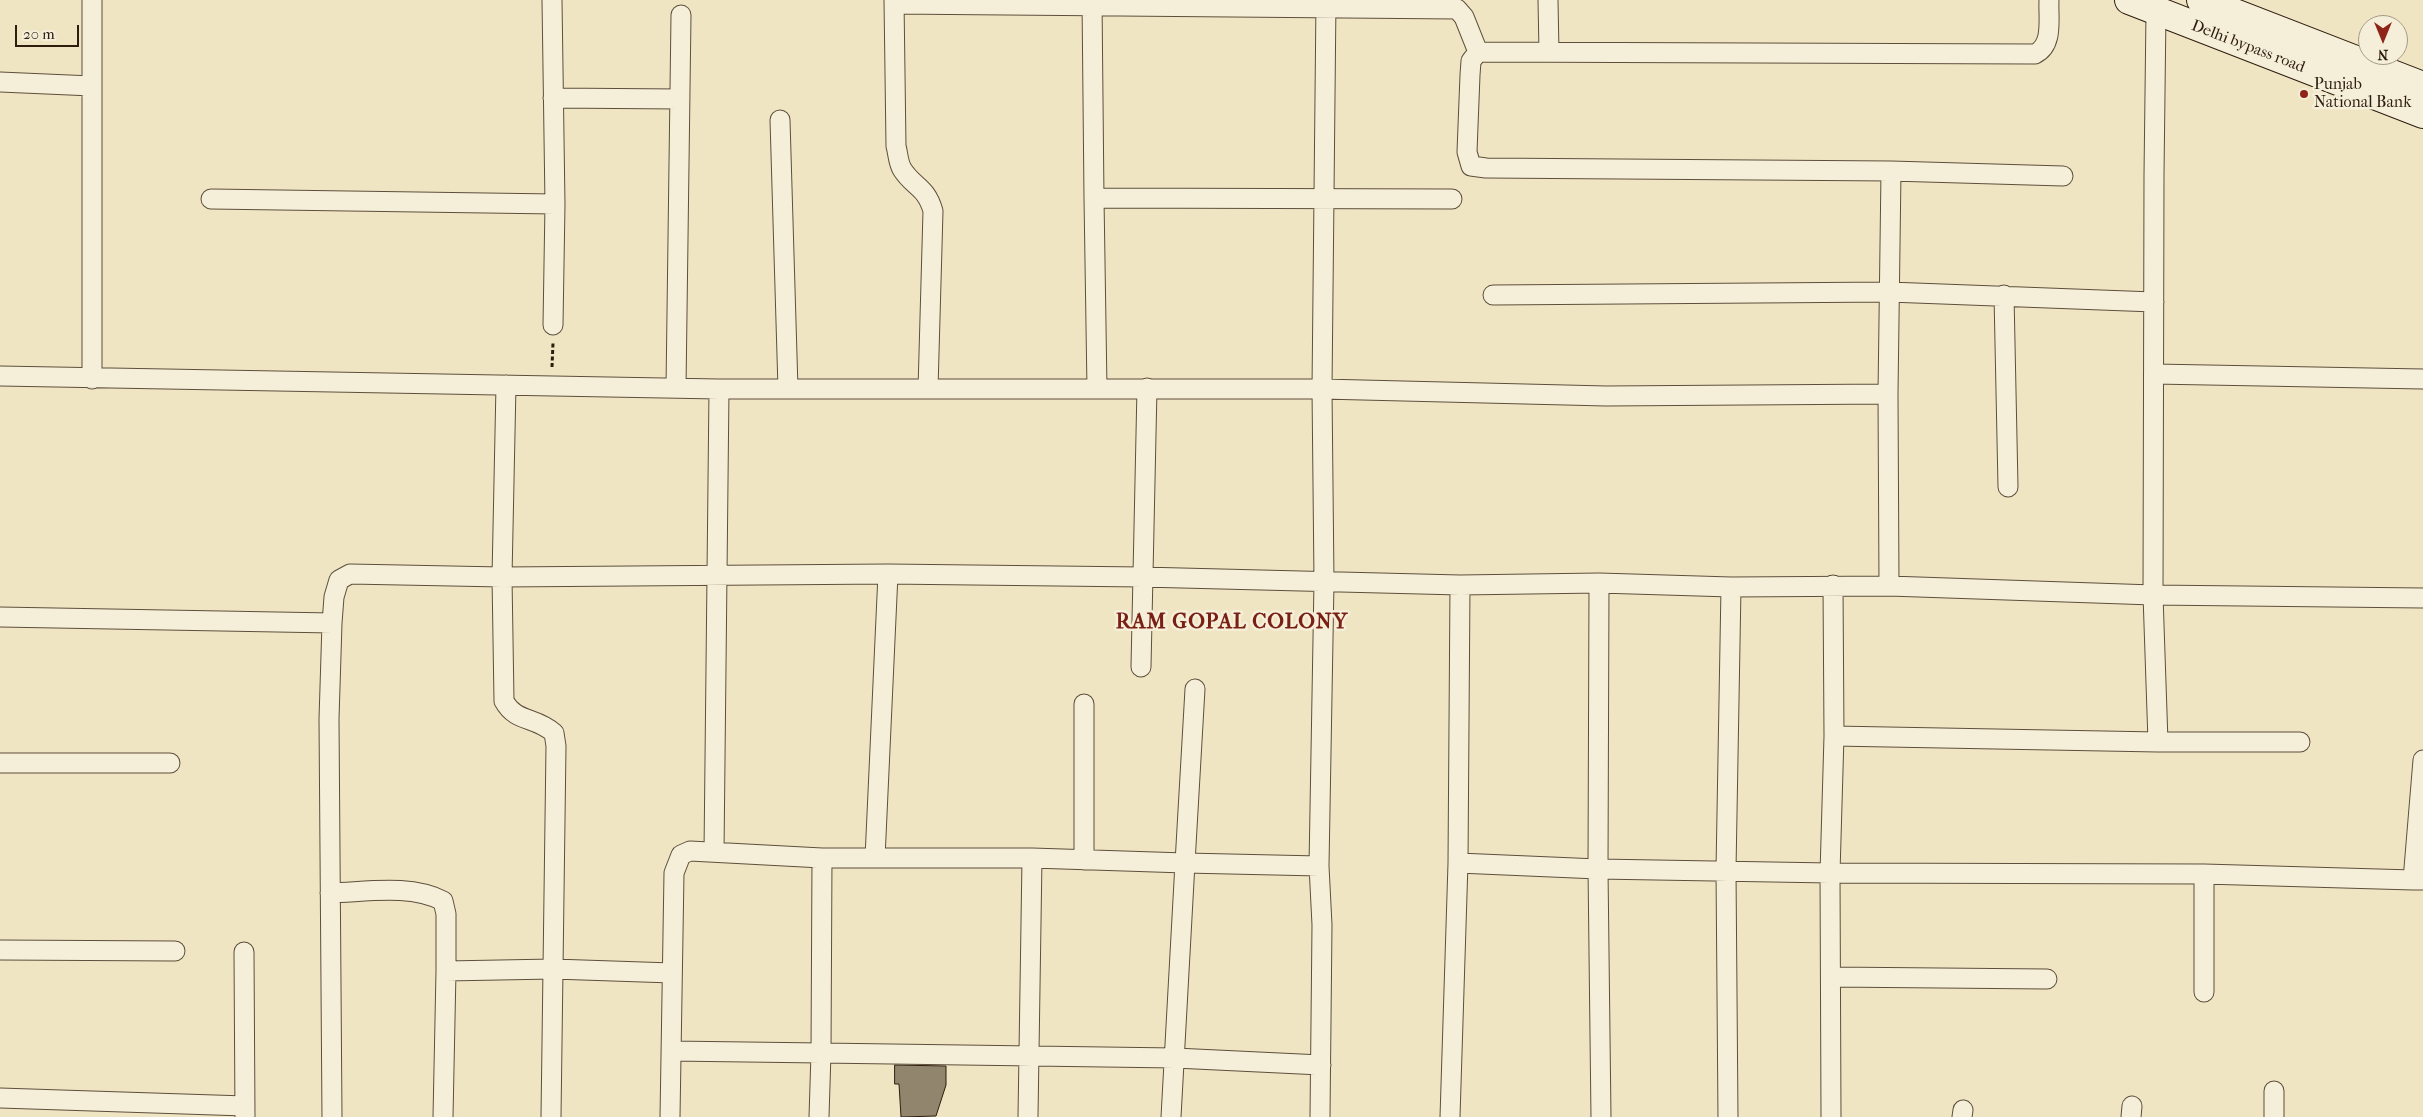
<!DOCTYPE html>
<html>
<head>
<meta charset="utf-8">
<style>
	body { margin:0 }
	#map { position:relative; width:2423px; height:1117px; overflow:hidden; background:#efe5c3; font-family:"IM FELL French Canon",serif }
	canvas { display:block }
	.north { position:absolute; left:2358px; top:15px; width:50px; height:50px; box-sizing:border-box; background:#f5eed8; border:1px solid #a59a88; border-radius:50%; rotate:180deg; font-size:14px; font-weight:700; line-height:20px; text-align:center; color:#2e1d0f }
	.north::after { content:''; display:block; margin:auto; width:18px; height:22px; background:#8f2418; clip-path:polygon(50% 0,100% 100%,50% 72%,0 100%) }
	.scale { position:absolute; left:15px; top:25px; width:64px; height:22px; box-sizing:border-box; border:2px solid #2e1d0f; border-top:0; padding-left:6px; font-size:15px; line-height:18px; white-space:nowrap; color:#2e1d0f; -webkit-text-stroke:4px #f5eed8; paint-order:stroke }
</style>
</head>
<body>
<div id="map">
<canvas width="2423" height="1117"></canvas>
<div class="north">N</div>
<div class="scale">20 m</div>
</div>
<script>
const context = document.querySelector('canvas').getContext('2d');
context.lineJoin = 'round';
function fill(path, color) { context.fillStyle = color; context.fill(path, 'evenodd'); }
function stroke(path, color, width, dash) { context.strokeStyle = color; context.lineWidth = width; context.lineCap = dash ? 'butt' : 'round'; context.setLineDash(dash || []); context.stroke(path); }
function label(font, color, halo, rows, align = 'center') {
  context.font = font + ' "IM FELL French Canon",serif'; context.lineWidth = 5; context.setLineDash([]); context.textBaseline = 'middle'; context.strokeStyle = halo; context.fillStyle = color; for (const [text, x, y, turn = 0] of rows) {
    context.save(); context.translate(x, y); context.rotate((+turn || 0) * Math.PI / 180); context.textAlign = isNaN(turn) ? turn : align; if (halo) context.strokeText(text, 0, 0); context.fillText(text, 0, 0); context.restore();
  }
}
const building = new Path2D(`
	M895,1065L946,1066V1085L936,1116L901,1117L899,1084H895Z`);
fill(building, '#92856d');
stroke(building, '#2e1d0f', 1);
const street = new Path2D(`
	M92,0V379
	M552,0L555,204L553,325
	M894,0L896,146C898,153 898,162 902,169C913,187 926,186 933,211L928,389
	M1092,0L1094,198L1452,199
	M1548,0L1549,52
	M894,4L1457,9L1464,17L1478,52
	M1478,52L1471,61L1470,75L1467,152L1471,166L1486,168L1891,171L1888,394
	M1478,52L2035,54C2054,45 2048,18 2049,0
	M0,82L92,86
	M553,98L680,99
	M780,120L788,389
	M1891,171L2063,176
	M1094,198L1097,389
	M211,199L555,204
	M1493,295L1889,292L2154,302
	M2004,295L2008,487
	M2154,374L2423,379
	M0,376L719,389
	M506,385L502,577L504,701C516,723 535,716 554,733L556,746L551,1117
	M676,388L681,15
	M1599,583L1598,869L1601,1117
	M1889,586L2153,595L2154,175L2156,12
	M0,617L332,623L329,719L332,1117
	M332,623L334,597L339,580L350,574L502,577L888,574
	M1141,667L1147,388
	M1195,689L1185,863L1319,866
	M1834,736L2158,742H2300
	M2158,742L2153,595L2423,598
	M2423,760L2413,880H2423
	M0,763H170
	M714,852L719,389H1322L1606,396L1888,394L1889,586L1731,587L1599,583L1460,585
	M875,858H822L821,1053L1175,1058L1321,1065
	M1084,860V704
	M1458,863L1598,869L1830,873L2204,874V992
	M2204,874L2413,880
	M330,893C367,892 410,884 443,901L446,914V971
	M0,950L175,951
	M244,952L245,1117
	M1832,977L2047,979
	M671,1051L821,1053L819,1117
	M2274,1091V1117
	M0,1098L245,1106
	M443,1117L446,971L553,969L672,973
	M670,1117L674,873L681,855L690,851L822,858
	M1028,1117L1032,858
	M1171,1117L1185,863L1032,858H875L888,574L1142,577L1460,585L1458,863L1450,1117
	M1320,1117L1322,925L1319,866L1324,582L1322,389L1326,0
	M1728,1117L1726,870L1731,587
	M1831,1117L1830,873L1834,736L1833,585
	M1962,1117L1963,1110
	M2131,1117L2132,1106`);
const secondary = new Path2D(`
	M2129,0L2423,114
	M2201,0L2423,86`);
stroke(street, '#5e4f3c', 21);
stroke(secondary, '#2e1d0f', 30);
stroke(new Path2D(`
	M552,367L553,343`), '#2e1d0f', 3, [4, 2.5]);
stroke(street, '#f5eed8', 19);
stroke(secondary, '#f5eed8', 28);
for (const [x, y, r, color] of [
	[2304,94,5,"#8f2418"]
]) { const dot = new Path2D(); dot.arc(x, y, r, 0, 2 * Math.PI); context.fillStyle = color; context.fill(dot); stroke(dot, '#f5eed8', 2); }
label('16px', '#2e1d0f', '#f5eed8', [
	["Delhi bypass road",2248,47,21]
]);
label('16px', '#2e1d0f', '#f5eed8', [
	["Punjab",2314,85],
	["National Bank",2314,103]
], 'left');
context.letterSpacing = '1px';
label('bold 21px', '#7a1f14', '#f5eed8', [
	["RAM GOPAL COLONY",1232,623]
]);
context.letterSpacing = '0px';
</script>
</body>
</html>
